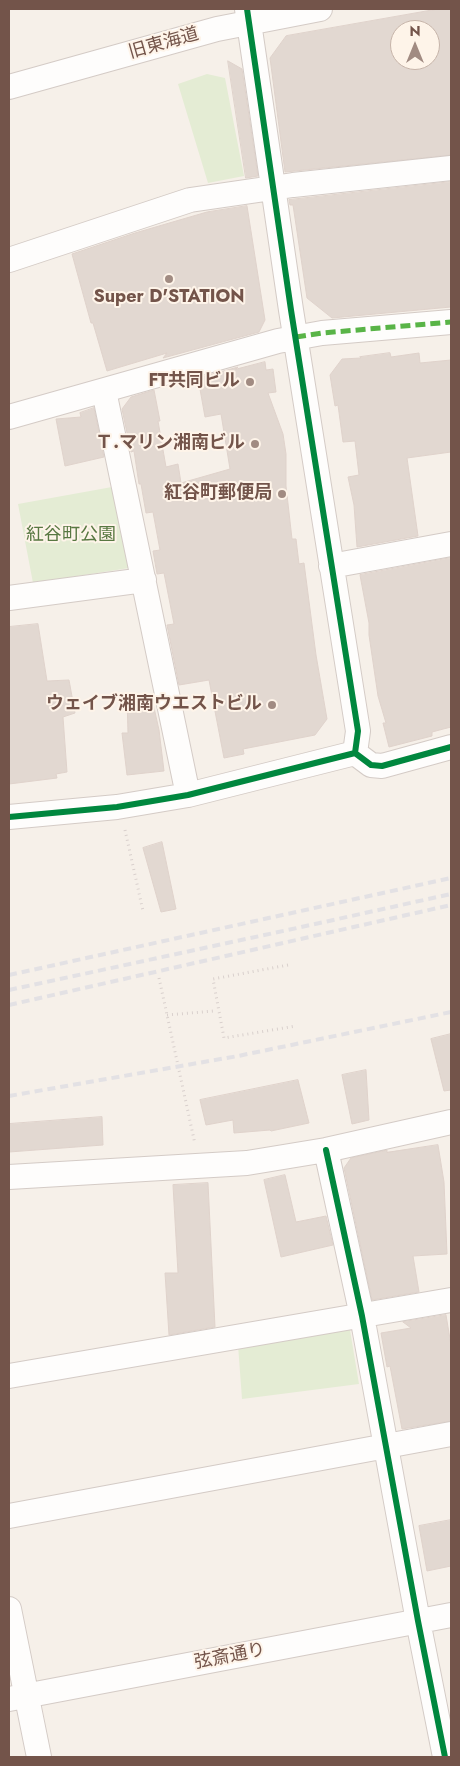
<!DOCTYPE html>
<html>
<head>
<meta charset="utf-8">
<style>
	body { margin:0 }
	#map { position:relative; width:460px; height:1766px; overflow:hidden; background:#f6f0e9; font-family:Jost,sans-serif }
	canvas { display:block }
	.frame { position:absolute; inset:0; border:10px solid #73544a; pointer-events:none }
	.north { position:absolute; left:390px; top:20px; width:50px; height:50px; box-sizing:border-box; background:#fef4e9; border:1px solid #c6b4a9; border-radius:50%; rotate:0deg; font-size:14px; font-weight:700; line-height:20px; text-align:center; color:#73544a }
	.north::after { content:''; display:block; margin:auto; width:18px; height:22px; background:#a18b82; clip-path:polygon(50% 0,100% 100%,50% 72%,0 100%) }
</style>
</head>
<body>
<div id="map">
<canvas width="460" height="1766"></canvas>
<div class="frame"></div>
<div class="north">N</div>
</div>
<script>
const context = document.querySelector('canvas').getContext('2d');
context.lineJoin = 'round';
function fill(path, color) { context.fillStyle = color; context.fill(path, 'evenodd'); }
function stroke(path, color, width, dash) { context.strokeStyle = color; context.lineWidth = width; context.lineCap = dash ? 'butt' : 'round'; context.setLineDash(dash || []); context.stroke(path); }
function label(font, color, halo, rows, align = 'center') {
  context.font = font + ' Jost,"Noto Sans JP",sans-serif'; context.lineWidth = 4; context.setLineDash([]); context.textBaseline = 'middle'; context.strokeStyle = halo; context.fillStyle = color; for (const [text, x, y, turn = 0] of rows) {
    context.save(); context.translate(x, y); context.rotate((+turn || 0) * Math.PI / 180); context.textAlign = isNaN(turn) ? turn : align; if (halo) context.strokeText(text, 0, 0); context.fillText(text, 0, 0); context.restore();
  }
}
fill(new Path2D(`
	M207,74L225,78L244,176L208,183L178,84Z
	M112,487L129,568L33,583L18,504Z
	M350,1330L359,1384L242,1399L238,1345Z`), '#e4ecd4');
const building = new Path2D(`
	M438,9H451V155L285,172L270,58L286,36ZM400,30H430V60H400Z
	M228,61L242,69L258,176L246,178Z
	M451,182V307L332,318L307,298L293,205H290L289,200Z
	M247,206L265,320L259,332L163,358L167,353L107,371L93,323H91L72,254L135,233L207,212Z
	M390,353L391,357L419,353L420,363L451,360V452L407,458L418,536L357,547L354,505L348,477L359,475L355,441L343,442L338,405L335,406L330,375L342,359L361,358L360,357Z
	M265,362L266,370L273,369L276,392L268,393L283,434L286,454V486L292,539H296L299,564L304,563L316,655L327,719L315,735L243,749L244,754L224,758L209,680L179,685L167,625L174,624L164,573L157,574L153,551L160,550L153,512L146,513L141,484H139L134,451L131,452L122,409L131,397L154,390L160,421H158L166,467L178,464L181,483L230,469L221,414L205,417L198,378L238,367L236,369Z
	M94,408L104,457L65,466L56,419L81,417L80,413Z
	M451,558V727L432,732V736L389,747L383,723H386L378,696L369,635V623L360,575Z
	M38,624L47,681L69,680L75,713L63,717L67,772L56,774L57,778L9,784V627Z
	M151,694L159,730L164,771L127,775L122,733H128L127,698Z
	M162,842L176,909L161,912L143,848Z
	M451,1034V1090L444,1091L431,1039Z
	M366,1070L369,1120L352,1124L342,1075Z
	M298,1080L309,1123L271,1131L270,1130L234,1133L233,1120L206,1125L200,1100Z
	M102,1117L103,1145L9,1152V1124Z
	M438,1145L444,1182L447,1254L413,1256L419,1292L372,1300L344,1168L351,1158L387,1150V1152Z
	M285,1175L296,1222L326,1216L333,1245L281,1257L264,1180Z
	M208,1183L215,1327L169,1335L165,1273H178L173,1185Z
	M446,1315L451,1345V1421L402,1429L390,1366L387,1367L381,1333L411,1328L403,1322Z
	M451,1520V1566L427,1571L419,1526Z`);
fill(building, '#e2d8d1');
stroke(building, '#dfd2cb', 1);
const minor = new Path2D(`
	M247,9L291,310L358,731L355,753
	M9,87L217,29L320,9
	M9,260L190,200L293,185L451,168
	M104,391L188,795
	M9,417L278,341L322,333L451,322
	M331,566L451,544
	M9,598L144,580
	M9,817L117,807L188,795L355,753L371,765L382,766L451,747
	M326,1150L362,1316L418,1621L445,1757
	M9,1177L247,1163L326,1150L451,1122
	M9,1376L451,1300
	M9,1516L451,1434
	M9,1609L39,1757
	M9,1699L451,1615`);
stroke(minor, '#d4cbc6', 26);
stroke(new Path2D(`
	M125,830L143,911
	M288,965L213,979L224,1038L296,1026
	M159,978L195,1144
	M167,1015L214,1011`), '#d9d0cd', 3, [1, 4]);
stroke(minor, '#fefdfc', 24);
stroke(new Path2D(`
	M9,975L451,878
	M9,990L297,928L451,894
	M9,1005L451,905
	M9,1096L238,1056L451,1012`), '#e3e1e4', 4, [8, 5]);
stroke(new Path2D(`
	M296,337L322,333L451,322`), '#59b447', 5, [10, 5]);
stroke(new Path2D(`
	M247,9L291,310L358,731L355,753
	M9,817L117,807L188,795L355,753L371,765L382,766L451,747
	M326,1150L362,1316L418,1621L445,1757`), '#00873e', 6);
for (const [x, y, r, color] of [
	[169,279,5,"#a18b82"],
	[250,382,5,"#a18b82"],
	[255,444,5,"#a18b82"],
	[282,494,5,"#a18b82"],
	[272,705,5,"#a18b82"]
]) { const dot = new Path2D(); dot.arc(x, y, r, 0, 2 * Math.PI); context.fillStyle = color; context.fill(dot); stroke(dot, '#fef4e9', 2); }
label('18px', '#73544a', '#fef4e9', [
	["旧東海道",164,44,-16],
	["弦斎通り",230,1657,-11]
]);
label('bold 18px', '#73544a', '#fef4e9', [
	["Super D'STATION",169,298,"center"],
	["FT共同ビル",240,382],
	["Ｔ.マリン湘南ビル",245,444],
	["紅谷町郵便局",272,494],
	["ウェイブ湘南ウエストビル",262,705]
], 'right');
label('18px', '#587842', '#fef4e9', [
	["紅谷町公園",71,536]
]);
</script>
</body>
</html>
